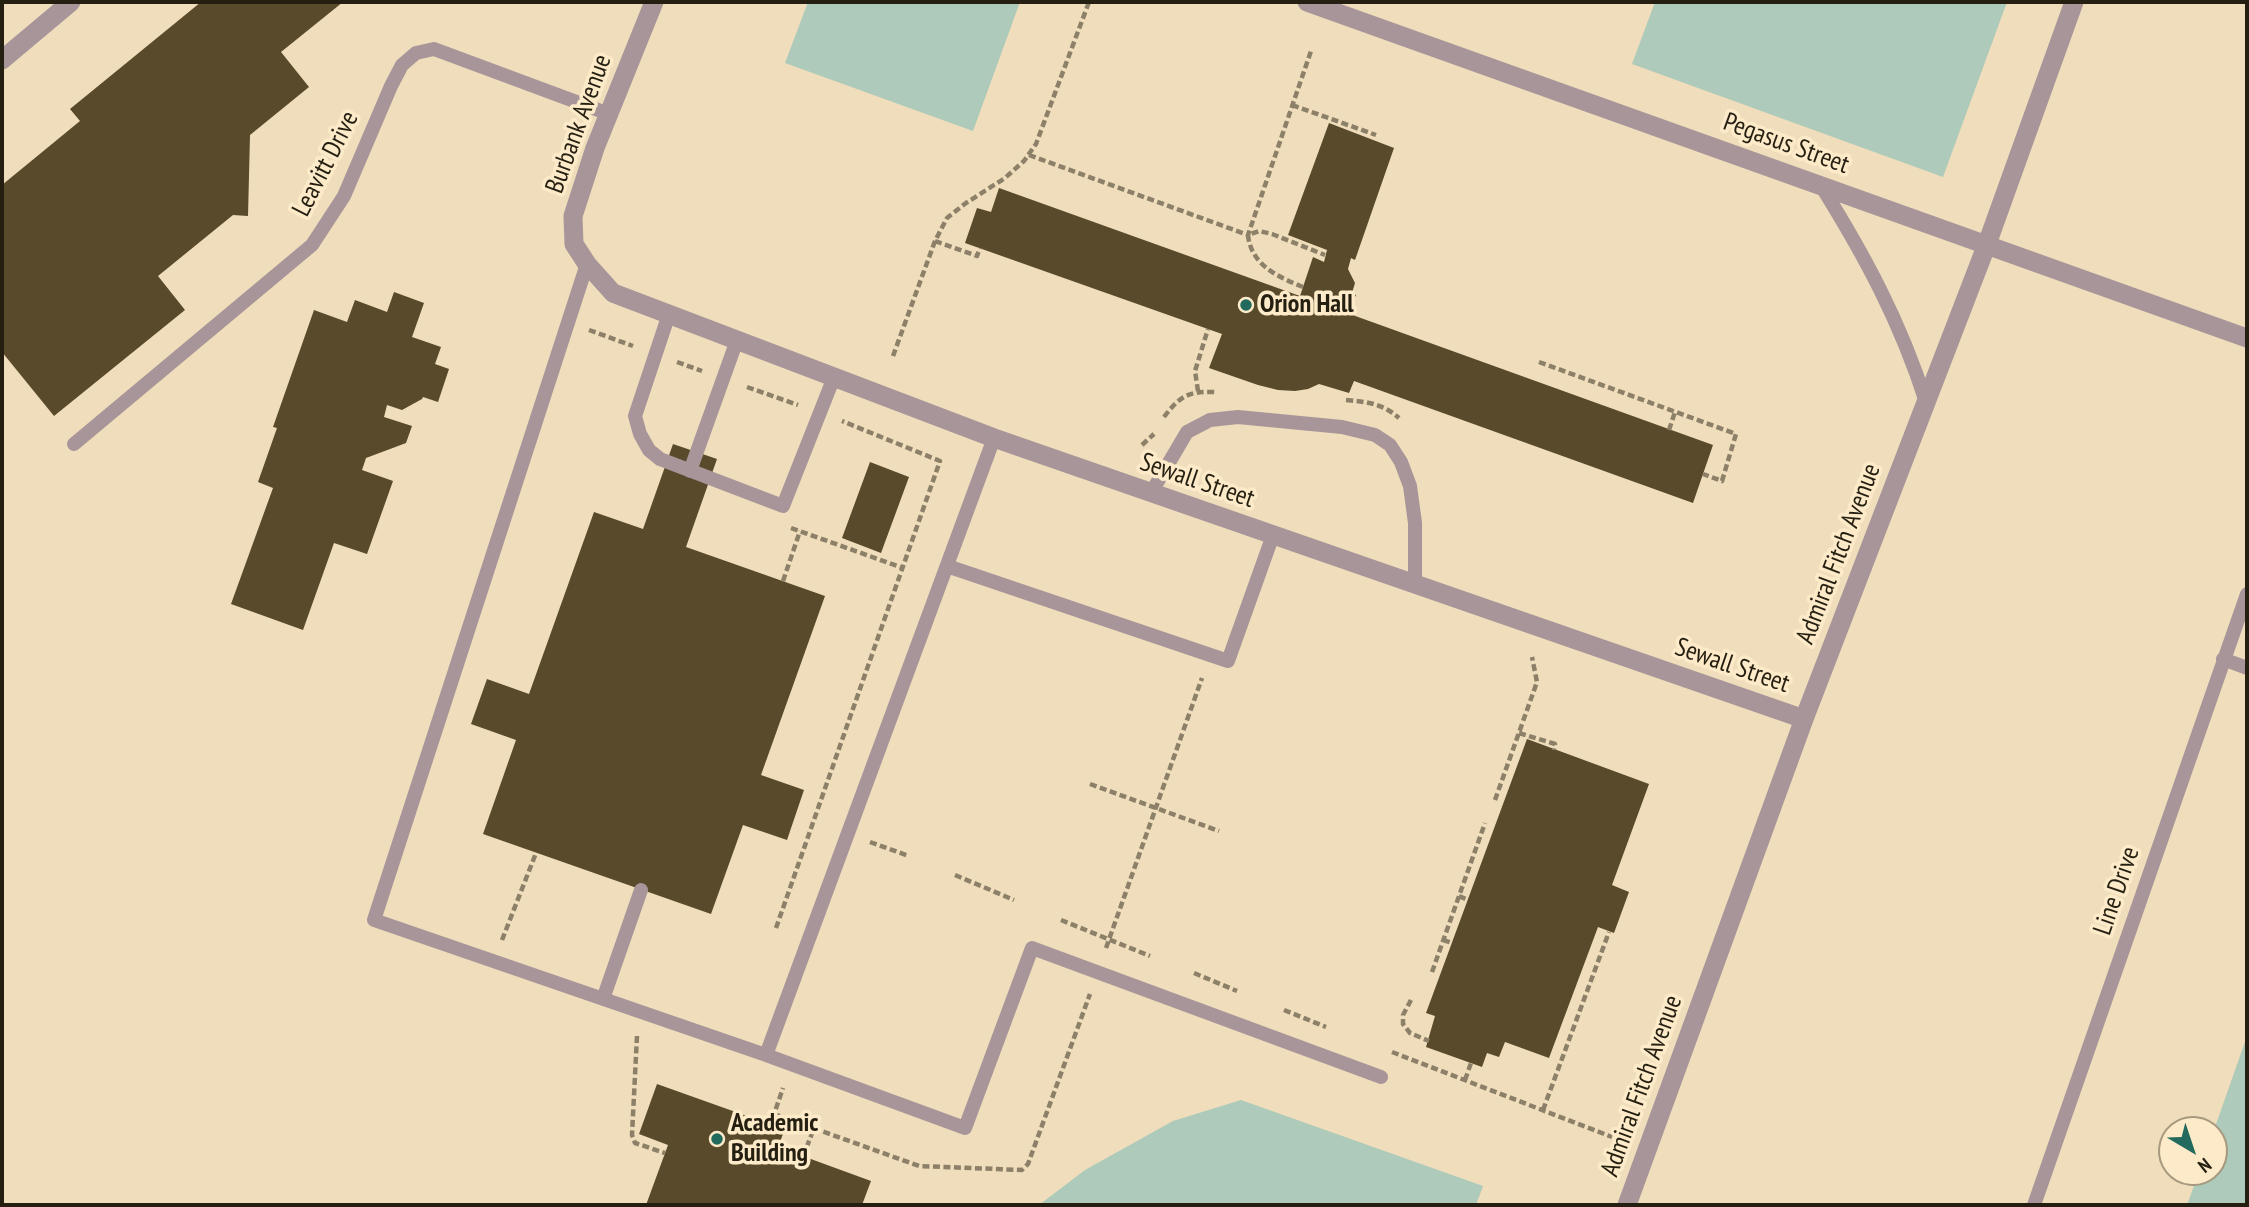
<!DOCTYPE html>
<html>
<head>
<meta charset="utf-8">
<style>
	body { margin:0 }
	#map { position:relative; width:2249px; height:1207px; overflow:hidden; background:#efddbb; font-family:"PT Sans Narrow",sans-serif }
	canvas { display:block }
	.frame { position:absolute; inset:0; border:4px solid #251f12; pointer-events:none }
	.north { position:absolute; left:2158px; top:1116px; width:70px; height:70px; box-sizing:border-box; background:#fceac8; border:2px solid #a6997f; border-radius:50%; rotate:141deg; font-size:19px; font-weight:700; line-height:28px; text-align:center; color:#251f12 }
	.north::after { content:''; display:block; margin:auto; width:24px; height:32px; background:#236a5e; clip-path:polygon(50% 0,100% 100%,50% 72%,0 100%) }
</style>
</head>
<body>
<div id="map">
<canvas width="2249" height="1207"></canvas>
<div class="frame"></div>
<div class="north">N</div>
</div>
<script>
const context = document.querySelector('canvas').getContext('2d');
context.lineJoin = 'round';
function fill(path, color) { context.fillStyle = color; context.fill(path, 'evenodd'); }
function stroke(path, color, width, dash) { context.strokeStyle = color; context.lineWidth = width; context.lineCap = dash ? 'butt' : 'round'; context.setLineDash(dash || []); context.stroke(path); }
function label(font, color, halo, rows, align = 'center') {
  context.font = font + ' "PT Sans Narrow",sans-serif'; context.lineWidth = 7; context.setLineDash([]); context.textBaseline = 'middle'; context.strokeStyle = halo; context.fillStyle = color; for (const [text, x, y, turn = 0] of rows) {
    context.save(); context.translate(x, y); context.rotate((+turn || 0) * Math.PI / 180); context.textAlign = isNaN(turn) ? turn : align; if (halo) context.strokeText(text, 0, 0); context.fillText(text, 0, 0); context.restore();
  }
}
fill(new Path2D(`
	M808,2H1020L973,131L785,63Z
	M1655,2H2007L1943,177L1632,64Z
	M2247,1036V1205H2187L2199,1172H2214V1130Z
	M1241,1100L1483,1186L1476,1205H1039L1085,1170L1173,1121Z`), '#adcaba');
fill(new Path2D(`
	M201,2H343L281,52L309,87L250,135L248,216L233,215L158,276L185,310L54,416L2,352V185L80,121L70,109Z
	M1329,123L1394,148L1355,260L1351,258L1348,269L1355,283L1352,293L1356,295L1347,313L1713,445L1693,503L1354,381L1349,393L1319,384L1308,389L1295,391L1278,390L1258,385L1209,368L1222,334L965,243L977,208L991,212L999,188L1300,296L1313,257L1324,262L1327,250L1288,235Z
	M394,292L424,303L412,337L441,347L435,364L449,369L438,402L423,397L422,399L402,410L387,405L384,417L412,426L406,443L366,458L362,470L393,481L367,554L334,543L303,630L231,604L273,488L258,482L277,428L273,427L314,310L347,322L355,300L387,312Z
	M673,444L717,459L686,547L825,596L761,775L804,790L787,840L743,825L711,914L483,834L516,740L471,724L487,679L529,694L594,512L643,529Z
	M870,462L909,477L881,553L842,538Z
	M1527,739L1649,784L1612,885L1629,892L1614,933L1598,927L1549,1058L1505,1042L1499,1057L1487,1053L1482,1067L1426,1047L1435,1016L1426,1013Z
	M657,1084L758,1120L756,1124L783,1134L778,1147L871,1181L862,1205H646L668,1145L639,1134Z`), '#584a2b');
stroke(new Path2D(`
	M1292,105L1376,135
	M1029,155L1248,235L1311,51
	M935,241L977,256L980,248
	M1303,287C1278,277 1251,265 1248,235L1259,231L1272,234L1325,255
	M589,330L633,346
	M893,356L935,241L947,218L966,203L1005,178L1024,161L1036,144L1089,2
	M677,362L702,371
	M1539,362L1736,434L1722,481L1703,474
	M747,387L798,405
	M1198,391L1195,371L1208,329
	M1346,400C1367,402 1382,403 1399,418
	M1164,417C1180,396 1188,391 1215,392
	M1669,430L1675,412
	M1142,445L1154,434
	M791,528L903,568
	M783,581L800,531
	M1519,733L1555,744L1554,750
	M1090,784L1219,831
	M1495,800L1537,682L1532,657
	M870,842L909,856
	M955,875L1014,900
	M1459,896L1468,900
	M1061,920L1150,956
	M776,928L940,461L842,421
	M502,940L536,853
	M1443,940L1452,943
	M1106,948L1202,678
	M1432,972L1485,823
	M1194,973L1237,991
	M1411,1000L1403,1015V1024L1410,1033L1429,1041
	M1284,1010L1326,1027
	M637,1036L632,1135L635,1143L665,1153
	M1392,1052L1612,1137
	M1465,1080L1471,1063
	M1543,1110L1609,932
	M774,1114L919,1166L1022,1170L1028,1164L1090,994
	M769,1129L783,1088
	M803,1157L814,1128`), '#8d8069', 4.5, [7, 3.5]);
stroke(new Path2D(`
	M1820,184C1865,256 1900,321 1926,402
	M587,264L374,920L766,1055
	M669,314L635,416L640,434L649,450L660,459L783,506L834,377
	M994,438L766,1055L965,1128L1032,948L1381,1077
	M74,444L312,245L344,196L391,86L402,65L416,53L434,49L609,114
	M690,471L737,340
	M1151,493L1187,432L1210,420L1238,417L1342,427L1375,435L1390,445L1401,462L1410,486L1415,523V584
	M947,566L1228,661L1273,535
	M2223,659L2247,668
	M603,999L641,890
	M2034,1205L2247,594`), '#a89599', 14);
stroke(new Path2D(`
	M654,2L595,148L573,216L574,244L587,264L613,293L994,438L1804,719
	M1307,2L2247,338
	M2,60L71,2
	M1627,1205L1804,719L1987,244L2074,2`), '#a89599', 19);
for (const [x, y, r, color] of [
	[1246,305,7,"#236a5e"],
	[717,1139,7,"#236a5e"]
]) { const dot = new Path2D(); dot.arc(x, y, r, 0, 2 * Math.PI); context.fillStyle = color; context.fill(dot); stroke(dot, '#fceac8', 2.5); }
label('26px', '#251f12', '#fceac8', [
	["Burbank Avenue",579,124,-70],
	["Pegasus Street",1786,144,20],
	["Leavitt Drive",326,164,-63],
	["Sewall Street",1197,481,19],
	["Admiral Fitch Avenue",1839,554,-69],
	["Sewall Street",1732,666,19],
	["Line Drive",2117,891,-71],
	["Admiral Fitch Avenue",1642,1086,-70]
]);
label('bold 26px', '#251f12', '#fceac8', [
	["Orion Hall",1260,305],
	["Academic",731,1124],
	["Building",731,1154]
], 'left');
</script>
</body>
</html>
